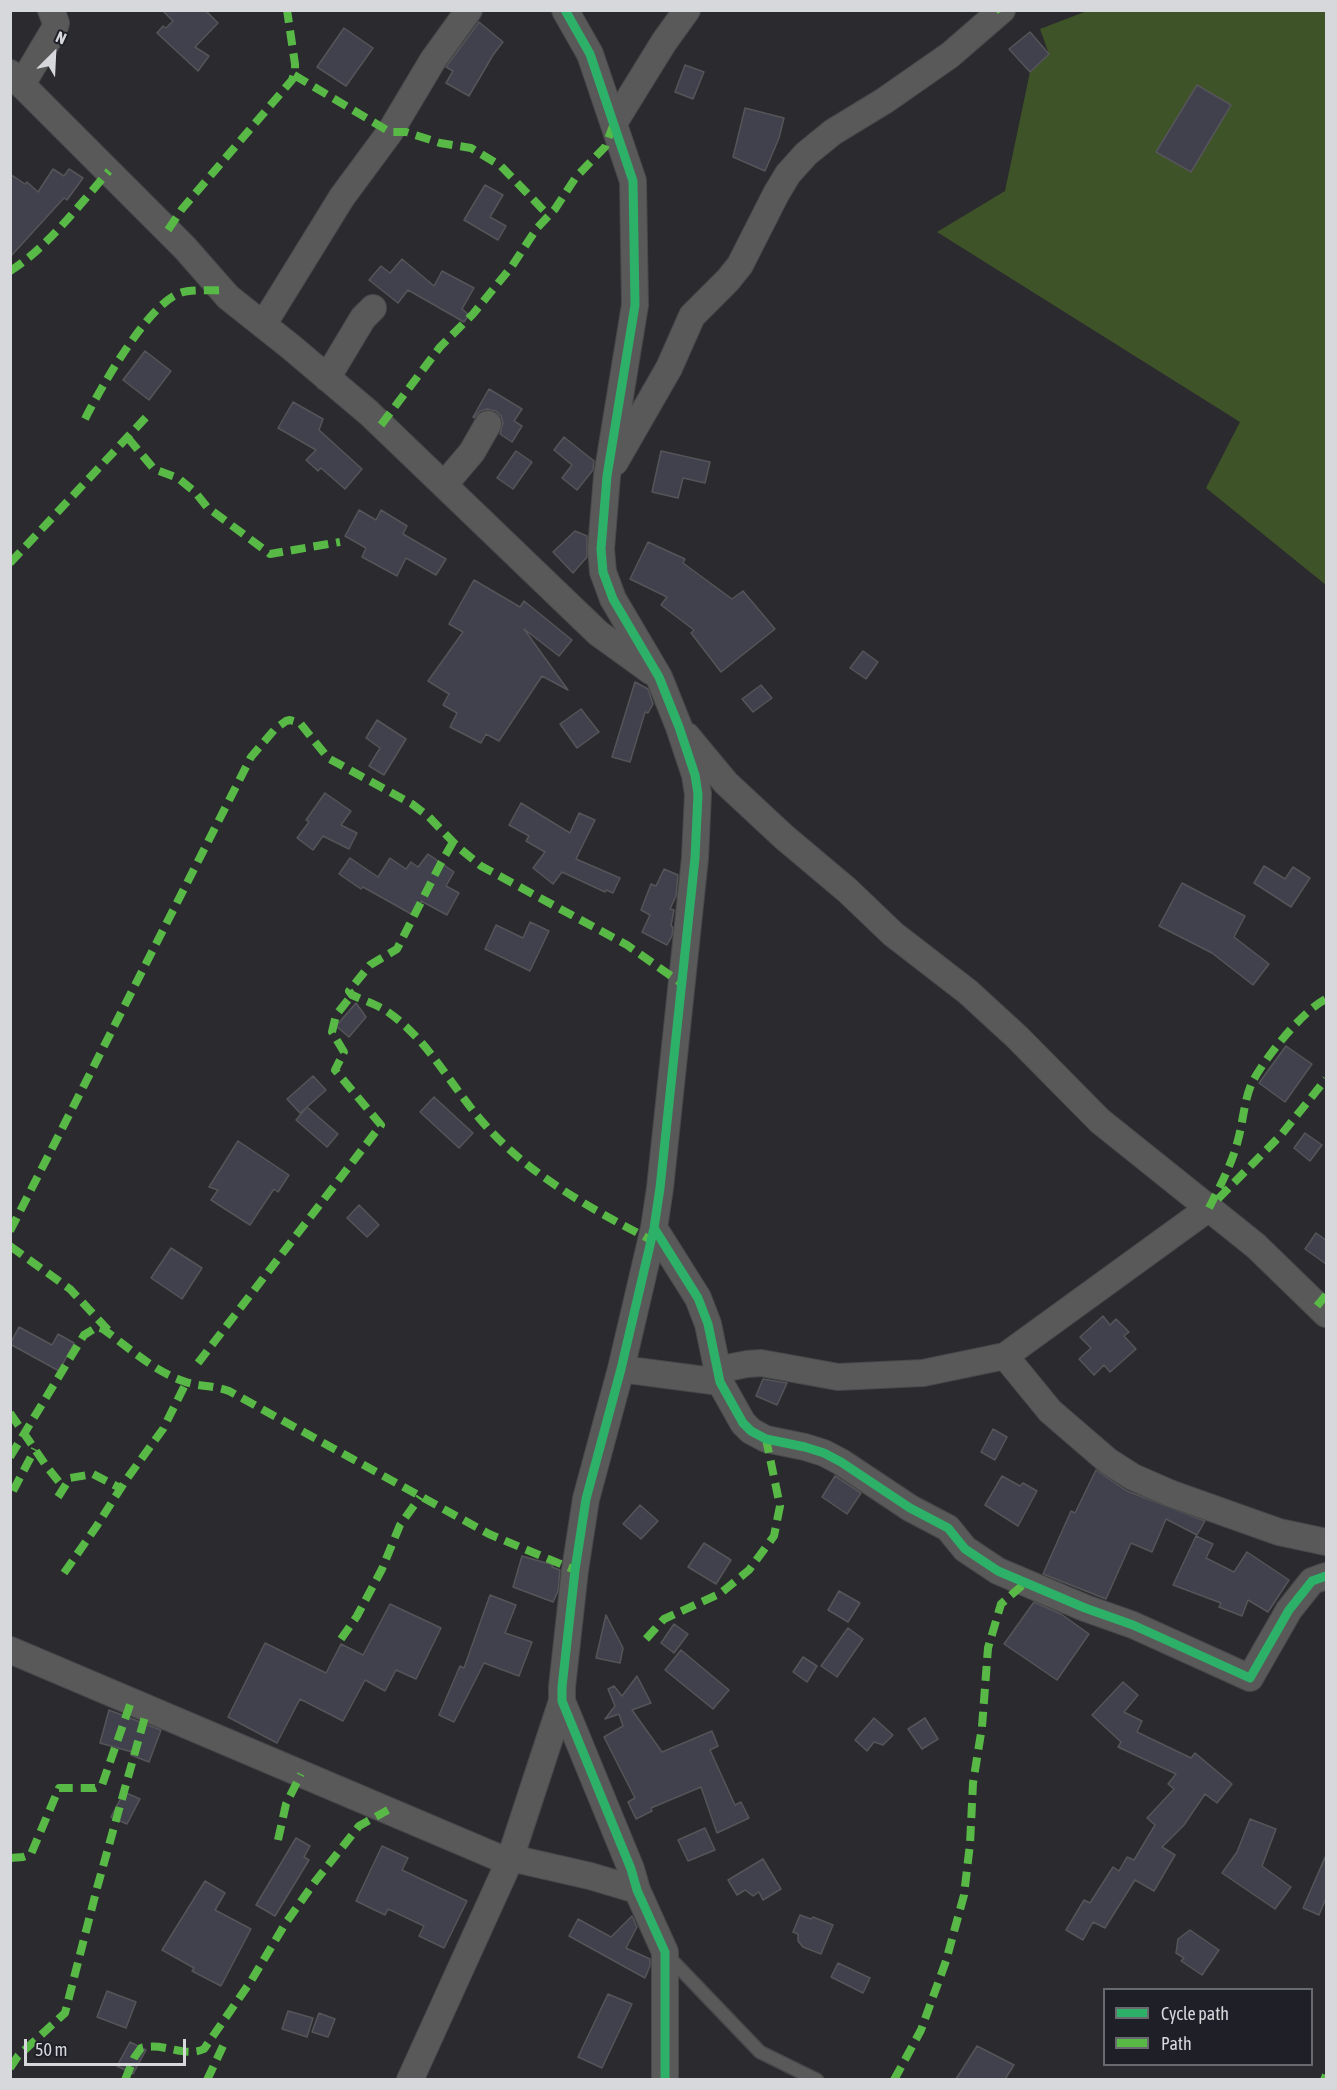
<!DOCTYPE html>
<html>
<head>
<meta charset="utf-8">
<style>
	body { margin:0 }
	#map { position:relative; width:1337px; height:2090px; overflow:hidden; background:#2b2b2f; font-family:"Asap Condensed",sans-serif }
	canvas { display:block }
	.frame { position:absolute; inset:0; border:12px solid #d7d8dc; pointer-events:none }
	.legend { position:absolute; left:1103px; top:1988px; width:210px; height:78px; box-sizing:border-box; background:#1f2027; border:2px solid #696a6f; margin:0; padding:8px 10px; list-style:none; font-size:18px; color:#d7d8dc }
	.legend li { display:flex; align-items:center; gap:12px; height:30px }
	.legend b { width:30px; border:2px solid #696a6f }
	.north { position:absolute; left:24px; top:24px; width:60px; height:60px; -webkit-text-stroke:4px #1f2027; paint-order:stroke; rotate:24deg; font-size:16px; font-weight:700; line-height:24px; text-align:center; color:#d7d8dc }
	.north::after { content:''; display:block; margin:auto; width:21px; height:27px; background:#d7d8dc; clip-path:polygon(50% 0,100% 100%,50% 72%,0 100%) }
	.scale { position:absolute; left:24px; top:2039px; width:162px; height:27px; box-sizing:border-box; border:3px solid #d7d8dc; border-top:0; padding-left:8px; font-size:18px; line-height:21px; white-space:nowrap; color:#d7d8dc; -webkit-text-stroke:4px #1f2027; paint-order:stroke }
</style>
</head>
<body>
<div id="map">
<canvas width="1337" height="2090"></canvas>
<div class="frame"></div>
<ul class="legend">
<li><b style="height:8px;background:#2db169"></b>Cycle path</li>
<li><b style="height:8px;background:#58b947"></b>Path</li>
</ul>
<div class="north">N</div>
<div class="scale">50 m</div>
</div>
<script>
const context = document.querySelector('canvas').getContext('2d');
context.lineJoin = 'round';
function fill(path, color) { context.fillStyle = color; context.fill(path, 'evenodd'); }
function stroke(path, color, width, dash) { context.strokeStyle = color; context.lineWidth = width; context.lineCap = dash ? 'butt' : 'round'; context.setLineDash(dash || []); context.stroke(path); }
fill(new Path2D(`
	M1087,11H1326V585L1206,488L1240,422L937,232L1005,191L1030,72L1049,54L1040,29Z`), '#3f5328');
const building = new Path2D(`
	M162,10H205L218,23L195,47L209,56L198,71L157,33L163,26L166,28L173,21Z
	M479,22L503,42L493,55L469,96L446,83L453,71L446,67Z
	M344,28L373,48L346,86L317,67Z
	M1030,32L1049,54L1030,72L1009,49Z
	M685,65L704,72L693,99L675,92Z
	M1197,85L1231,105L1191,172L1156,152Z
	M745,108L784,118L779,138L765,171L733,157Z
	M53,169L64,176L69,169L83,178L67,200L64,198L10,257V174L25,184L27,182L38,192Z
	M485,185L503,195L490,217L506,226L498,240L464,220Z
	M402,259L434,286L442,271L474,288L462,309L469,315L464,322L408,290L398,303L369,280L381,266L390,273Z
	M145,351L171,371L149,400L123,380Z
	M489,389L522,409L514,421L522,426L512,442L500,434L503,423L501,416L496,411L487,409L480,411L474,418L473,417Z
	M293,402L323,419L319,430L362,469L345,489L321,468L318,471L306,460L316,450L278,428Z
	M564,437L594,461L593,470L577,490L562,478L572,465L554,450Z
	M516,451L532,462L513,489L497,478Z
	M661,451L710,462L705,483L683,478L678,498L652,492Z
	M359,510L376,520L381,510L407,526L403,534L446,559L436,575L406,558L397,576L362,557L366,548L345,536Z
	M575,531L587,536V557L573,573L553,552Z
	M648,542L685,559L683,563L732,599L743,591L775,629L721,672L691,633L694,630L661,605L667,597L630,579Z
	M474,580L520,607L524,601L572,640L559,656L524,629L568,690L542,676L499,741L486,734L481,743L450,727L457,713L443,705L449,694L428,681L463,632L449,624Z
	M863,651L878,662L866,679L850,668Z
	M635,682L648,689L653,704L648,713L645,712L630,762L612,757Z
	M761,685L772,698L753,712L742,699Z
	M581,709L599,732L577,748L560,724Z
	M377,720L406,739L384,775L369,766L380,748L366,738Z
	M325,793L351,811L341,825L357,833L349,849L323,836L313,850L297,838L309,822L306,820Z
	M521,803L570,833L579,813L595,820L576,859L620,878L613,893L606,890L605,892L562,872L553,884L533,868L545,852L526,841L529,836L509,825Z
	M428,854L454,872L446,886L459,893L447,915L421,901L413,915L363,887L361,889L339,874L350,858L378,877L390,858L406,869L411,862L418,867Z
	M1264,866L1285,879L1293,867L1310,878L1291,907L1254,883Z
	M664,869L678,875L676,896L670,909L674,910L671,926L673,927L672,936L667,945L642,932L650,915L641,910L651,884L656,886Z
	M1182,883L1245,916L1234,937L1269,964L1253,985L1212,953L1159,926Z
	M530,922L549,931L530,971L485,949L496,925L523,938Z
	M356,1003L366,1017L349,1037L336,1026Z
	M1286,1046L1312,1064L1285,1102L1259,1083Z
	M313,1076L326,1090L307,1107L338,1134L327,1147L296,1120L306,1108L300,1113L287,1099Z
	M434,1097L473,1133L459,1148L420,1112Z
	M1305,1133L1322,1145L1310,1161L1294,1148Z
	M238,1141L289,1175L278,1192L274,1189L250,1225L211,1200L218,1190L209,1187Z
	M359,1205L379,1225L367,1237L347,1218Z
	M1316,1233L1326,1240V1264L1305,1249Z
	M171,1248L202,1268L182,1299L151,1278Z
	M1103,1316L1110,1325L1116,1319L1129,1332L1124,1336L1136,1349L1110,1372L1104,1365L1094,1375L1079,1359L1091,1348L1080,1337Z
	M19,1327L52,1345L58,1334L74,1343L59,1371L10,1344Z
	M763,1379L787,1383L777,1405L756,1396Z
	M993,1429L1007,1437L995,1460L981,1452Z
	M1096,1470L1127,1491L1205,1521L1197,1535L1166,1519L1152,1552L1131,1543L1106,1599L1043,1574L1071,1511L1075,1513Z
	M835,1476L861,1493L847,1514L822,1497Z
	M1002,1476L1020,1486L1023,1483L1037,1491L1018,1526L985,1505Z
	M640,1505L658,1521L641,1539L623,1524Z
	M1196,1536L1213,1544L1206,1558L1234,1572L1247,1552L1289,1580L1268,1612L1248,1600L1242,1616L1219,1607L1221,1603L1173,1585Z
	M704,1543L731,1560L716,1584L688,1567Z
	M522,1556L553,1565L552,1567L560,1570L558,1591L553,1602L513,1587Z
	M839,1591L860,1603L848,1622L828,1610Z
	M490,1595L516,1605L505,1633L532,1642L519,1676L484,1663L454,1722L439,1715L460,1666L464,1668Z
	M1034,1602L1061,1614L1089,1634L1057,1680L1004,1644Z
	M390,1604L441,1628L416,1679L396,1670L385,1691L365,1680L343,1721L300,1699L277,1743L228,1717L265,1643L326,1673L341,1644L363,1655Z
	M606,1615L623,1648L620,1663L596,1658Z
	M674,1624L688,1634L674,1653L661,1643Z
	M848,1628L863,1639L837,1677L821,1666Z
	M681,1650L729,1690L713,1709L665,1670Z
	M803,1657L817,1666L807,1682L793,1672Z
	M637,1676L651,1703L632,1710L662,1752L712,1731L718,1746L710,1750L735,1805L741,1802L749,1818L717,1833L701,1787L651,1808L652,1811L636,1819L628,1802L635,1798L604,1737L623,1726L619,1714L605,1719L615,1706L608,1689L614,1686L622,1696Z
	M1123,1682L1138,1695L1124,1712L1142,1721L1137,1732L1191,1758L1195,1753L1232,1784L1217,1803L1205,1794L1184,1825L1162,1847L1175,1855L1154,1891L1135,1880L1105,1928L1093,1922L1083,1940L1066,1930L1084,1900L1090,1903L1113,1867L1119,1871L1127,1857L1134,1860L1155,1825L1147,1818L1174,1789L1168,1784L1176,1774L1118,1747L1121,1742L1092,1715Z
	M109,1710L161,1730L149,1762L131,1755L132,1752L100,1743Z
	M874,1718L893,1735L883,1745L874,1742L867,1751L855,1740Z
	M925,1718L938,1739L922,1749L908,1729Z
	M124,1792L140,1799L127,1824L111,1817Z
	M1250,1819L1276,1829L1262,1866L1291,1887L1275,1909L1222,1873L1237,1852Z
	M705,1828L715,1850L688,1861L678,1840Z
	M296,1838L310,1846L304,1857L309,1860L275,1916L256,1905Z
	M382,1846L408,1858L402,1870L467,1901L444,1948L419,1936L424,1926L388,1909L385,1915L356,1901Z
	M1326,1855V1898L1319,1915L1303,1908Z
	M763,1859L781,1889L763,1900L759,1892L753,1896L745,1890L737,1895L728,1880Z
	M205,1881L225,1893L215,1910L251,1929L221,1986L192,1971L194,1968L162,1950Z
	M800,1915L811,1919L813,1917L833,1925L821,1954L803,1947L798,1941V1934L793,1932Z
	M632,1916L637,1927L626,1948L650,1959V1966L645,1978L569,1936L578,1919L611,1937Z
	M1190,1930L1219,1950L1202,1975L1181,1961L1184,1958L1176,1953L1178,1939Z
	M838,1963L870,1978L863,1993L831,1977Z
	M107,1991L136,2002L126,2028L97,2017Z
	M608,1994L632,2004L602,2068L578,2057Z
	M288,2011L313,2018L307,2037L282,2029Z
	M319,2013L335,2019L328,2037L312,2032Z
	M130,2042L146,2050L133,2074L117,2066Z
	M977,2046L1014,2065L1005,2079H956Z`);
fill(building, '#40414d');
stroke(building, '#555559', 1.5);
const lane = new Path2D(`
	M667,1955L760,2052L817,2080`);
const street = new Path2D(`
	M565,10L590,54L633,181L635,305L607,476L601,549L603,572L613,599L659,677L679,727L695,775L698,794L695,858L660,1188L654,1228L621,1369L586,1499L575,1570L562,1687V1701L631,1869L637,1890L665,1952V2080
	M10,73L185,248L228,297L291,347L369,413L598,633L652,672
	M22,84L54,30L56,23L51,10
	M614,123L664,42L687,10
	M263,325L342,197L390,132L433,60L469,10
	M327,378L363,318L373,308
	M615,462L669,368L692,316L728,280L740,265L776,194L788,174L806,154L833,132L884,101L950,55L1002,10
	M444,485L472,452L488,424
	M687,736L726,783L784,837L847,890L893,934L968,992L1017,1037L1100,1121L1256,1246L1326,1314
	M654,1228L698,1298L708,1324L720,1382L743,1423L751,1431L766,1439L805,1447L824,1453L841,1462L910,1508L948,1528L965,1549L998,1571L1085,1608L1133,1625L1250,1678L1289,1610L1312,1581L1326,1576
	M1005,1356L1050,1411L1108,1461L1133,1477L1172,1494L1279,1532L1326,1542
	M621,1369L720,1382
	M717,1370L747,1364L761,1363L838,1377L923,1373L1005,1356L1209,1208
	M10,1650L509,1862
	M511,1858L590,1876L637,1890
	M410,2080L509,1862L562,1701`);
stroke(lane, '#47484a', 15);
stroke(street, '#47484a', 28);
stroke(lane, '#595959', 12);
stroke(street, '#595959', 26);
stroke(new Path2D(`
	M1000,10L1001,12
	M294,75L390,132H406L440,143L471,148L501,166L549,216
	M168,230L182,209L292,80L295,71V64L287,10
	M10,271C46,249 81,203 109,171
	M85,419C100,389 148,304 180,293C190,289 210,291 222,290
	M381,425L440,347L473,314L512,266L537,228L555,209L576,177L605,147L613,126
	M128,438L154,469L178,478L195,492L207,507L270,554L340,542
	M10,563L150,413
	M453,842L441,863L397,949L370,965L349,991L352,995C363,1000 375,1004 385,1010C429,1039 452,1089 487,1127C532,1177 592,1209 651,1240
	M1218,1199L1281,1135L1326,1079
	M1209,1208C1220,1186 1232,1164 1238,1140C1243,1122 1244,1102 1251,1085C1262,1061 1303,1010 1326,999
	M10,1231L251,757L275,729L286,721L290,720L300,723L328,758L412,804L429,817L458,847L481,866L627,945L681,983
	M10,1246L70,1289L108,1330
	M1317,1306L1326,1295
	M198,1363L381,1125L335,1070L344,1052L332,1032L336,1015L352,995
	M10,1413L47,1467L64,1488
	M10,1457L84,1335L97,1327L103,1329C128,1347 154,1371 183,1381C198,1387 214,1385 229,1391L489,1534L575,1570
	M13,1491L35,1449
	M58,1497L70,1478L93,1474L120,1488
	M64,1573L96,1527L126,1480L163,1429L186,1383
	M341,1639L357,1616L382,1569L400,1525L420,1497
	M646,1639L664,1619L721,1593L749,1570L774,1536L780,1506L766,1439
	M278,1840L286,1804L301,1774
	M10,1858L23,1857L31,1854L59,1788H95L102,1785L131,1702
	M10,2068L18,2056L65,2013L97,1888L146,1713
	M125,2080L134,2058L141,2048C164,2042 185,2058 204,2049L251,1981L285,1924L314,1883L359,1826L388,1810
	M207,2080L223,2046
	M894,2080L921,2030L946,1961L964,1895L970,1844L973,1783L982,1727L988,1648L1001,1604L1025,1583
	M1324,2080L1326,2075`), '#58b947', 8, [15, 8]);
stroke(new Path2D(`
	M565,10L590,54L633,181L635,305L607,476L601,549L603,572L613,599L659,677L679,727L695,775L698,794L695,858L660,1188L654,1228L621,1369L586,1499L575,1570L562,1687V1701L631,1869L637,1890L665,1952V2080
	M654,1228L698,1298L708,1324L720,1382L743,1423L751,1431L766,1439L805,1447L824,1453L841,1462L910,1508L948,1528L965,1549L998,1571L1085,1608L1133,1625L1250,1678L1289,1610L1312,1581L1326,1576`), '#2db169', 9);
</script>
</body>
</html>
